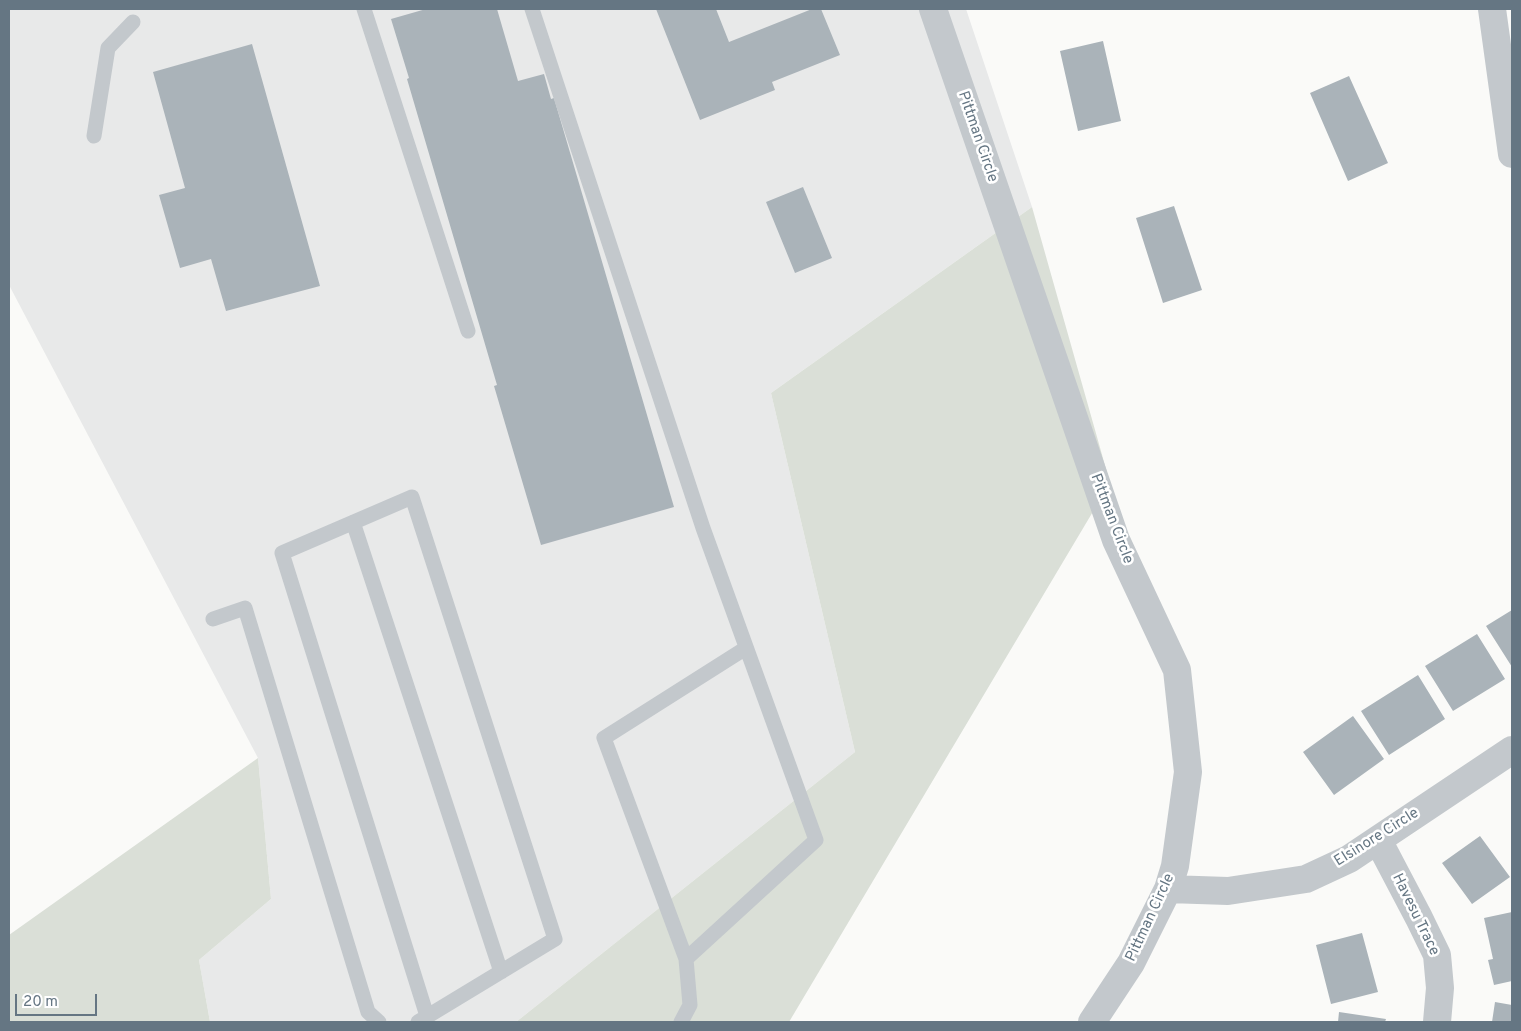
<!DOCTYPE html>
<html>
<head>
<meta charset="utf-8">
<style>
	body { margin:0 }
	#map { position:relative; width:1521px; height:1031px; overflow:hidden; background:#fafaf8; font-family:Overpass,sans-serif }
	canvas { display:block }
	.frame { position:absolute; inset:0; border:10px solid #657683; pointer-events:none }
	.scale { position:absolute; left:15px; top:994px; width:82px; height:22px; box-sizing:border-box; border:2px solid #657683; border-top:0; padding-left:6px; font-size:15px; line-height:18px; white-space:nowrap; color:#657683; -webkit-text-stroke:4px #fff; paint-order:stroke }
</style>
</head>
<body>
<div id="map">
<canvas width="1521" height="1031"></canvas>
<div class="frame"></div>
<div class="scale">20 m</div>
</div>
<script>
const context = document.querySelector('canvas').getContext('2d');
context.lineJoin = 'round';
function fill(path, color) { context.fillStyle = color; context.fill(path, 'evenodd'); }
function stroke(path, color, width, dash) { context.strokeStyle = color; context.lineWidth = width; context.lineCap = dash ? 'butt' : 'round'; context.setLineDash(dash || []); context.stroke(path); }
function label(font, color, halo, rows, align = 'center') {
  context.font = font + ' Overpass,sans-serif'; context.lineWidth = 5; context.setLineDash([]); context.textBaseline = 'middle'; context.strokeStyle = halo; context.fillStyle = color; for (const [text, x, y, turn = 0] of rows) {
    context.save(); context.translate(x, y); context.rotate((+turn || 0) * Math.PI / 180); context.textAlign = isNaN(turn) ? turn : align; if (halo) context.strokeText(text, 0, 0); context.fillText(text, 0, 0); context.restore();
  }
}
fill(new Path2D(`
	M9,9H966L1032,207L771,393L855,752L516,1022H210L199,960L271,899L258,758L9,285Z`), '#e8e9e9');
fill(new Path2D(`
	M1032,207L1110,483L789,1022H516L855,752L771,393Z
	M258,758L271,899L199,960L210,1022H9V935Z`), '#dadfd7');
fill(new Path2D(`
	M426,9H497L518,81L544,74L551,99L554,98L674,507L541,545L494,386L497,385L407,79L409,78L391,19Z
	M656,9H716L729,42L812,9H821L840,55L772,82L775,90L700,120Z
	M1103,41L1121,121L1078,131L1060,51Z
	M252,44L320,286L226,311L211,259L180,268L159,195L185,188L153,72Z
	M1349,76L1388,163L1348,181L1310,93Z
	M803,187L832,258L795,273L766,202Z
	M1174,206L1202,290L1163,303L1136,218Z
	M1512,610V667L1486,626Z
	M1477,634L1505,679L1453,711L1425,666Z
	M1418,675L1445,719L1389,755L1361,711Z
	M1353,716L1384,759L1334,795L1303,752Z
	M1480,836L1510,877L1472,904L1442,863Z
	M1512,912V981L1494,985L1488,960L1493,959L1484,918Z
	M1362,933L1378,992L1331,1004L1316,945Z
	M1495,1002L1512,1005V1022H1492Z
	M1339,1012L1386,1019L1385,1022H1338Z`), '#aab3b9');
stroke(new Path2D(`
	M364,9L468,331
	M532,9L703,528L816,840L686,959L690,1005L681,1022
	M94,136L108,48L133,22
	M353,522L501,972
	M213,619L245,608L368,1012L379,1022
	M686,959L604,738L746,648
	M418,1022L555,939L412,497L282,553L427,1016`), '#c3c8cc', 15);
stroke(new Path2D(`
	M933,9L1116,540L1177,670L1188,772L1175,866L1168,889L1131,963L1092,1022
	M1492,9L1512,154
	M1378,840L1419,918L1437,955L1440,988L1437,1022
	M1168,889L1228,891L1306,879L1349,859L1512,750`), '#c3c8cc', 28);
label('15px', '#657683', '#fff', [
	["Pittman Circle",977,137,71],
	["Pittman Circle",1111,519,69],
	["Elsinore Circle",1377,838,-32],
	["Havesu Trace",1415,915,64],
	["Pittman Circle",1151,918,-65]
]);
</script>
</body>
</html>
